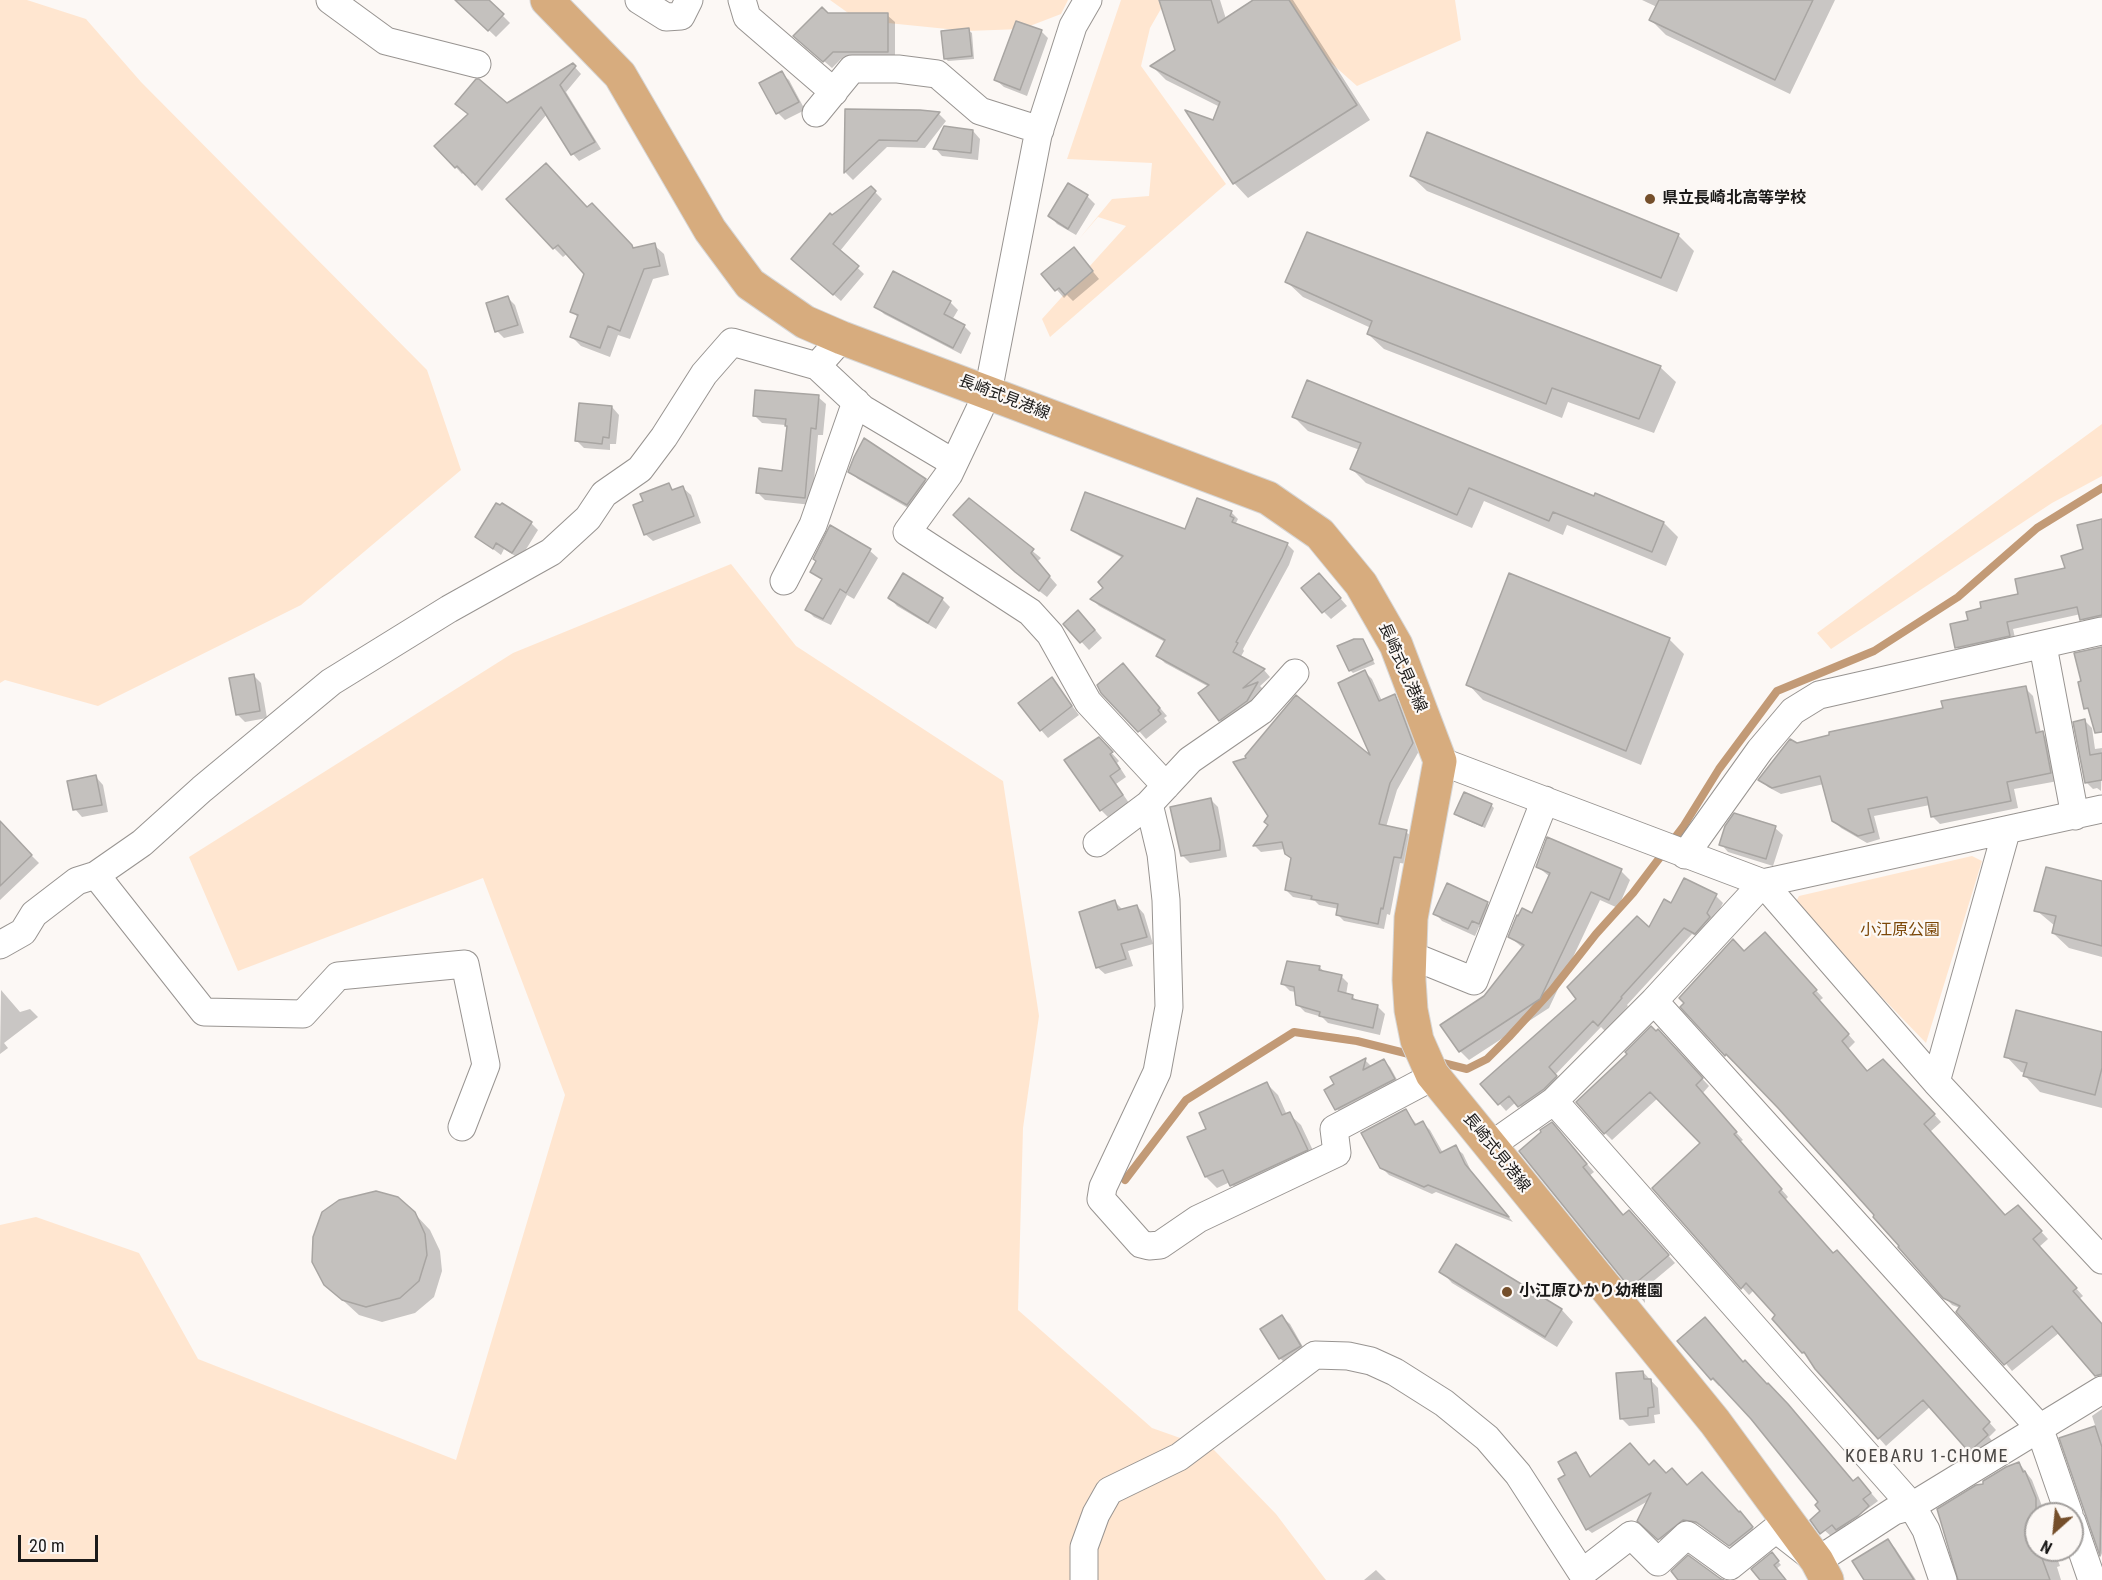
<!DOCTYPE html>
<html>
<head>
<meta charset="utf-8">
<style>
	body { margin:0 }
	#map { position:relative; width:2102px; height:1580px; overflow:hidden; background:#fcf8f5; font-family:"Roboto Condensed",sans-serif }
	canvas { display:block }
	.north { position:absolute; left:2024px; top:1502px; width:60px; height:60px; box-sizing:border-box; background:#fcf8f5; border:2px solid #a29f9d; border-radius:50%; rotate:207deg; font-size:16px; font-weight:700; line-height:24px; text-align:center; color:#1b1a19 }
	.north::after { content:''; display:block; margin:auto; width:21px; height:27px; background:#754f2b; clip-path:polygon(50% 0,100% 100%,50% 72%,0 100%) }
	.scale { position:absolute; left:18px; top:1535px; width:80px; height:27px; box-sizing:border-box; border:3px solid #1b1a19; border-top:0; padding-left:8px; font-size:18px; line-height:21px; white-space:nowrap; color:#1b1a19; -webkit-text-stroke:4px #fcf8f5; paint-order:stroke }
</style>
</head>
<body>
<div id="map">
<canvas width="2102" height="1580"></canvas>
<div class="north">N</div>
<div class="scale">20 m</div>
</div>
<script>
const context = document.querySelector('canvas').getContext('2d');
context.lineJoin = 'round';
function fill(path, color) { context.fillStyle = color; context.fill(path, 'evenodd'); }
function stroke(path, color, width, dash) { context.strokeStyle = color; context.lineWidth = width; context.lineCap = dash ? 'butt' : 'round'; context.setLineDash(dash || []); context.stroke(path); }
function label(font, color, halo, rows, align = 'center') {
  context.font = font + ' "Roboto Condensed","Noto Sans JP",sans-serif'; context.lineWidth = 4.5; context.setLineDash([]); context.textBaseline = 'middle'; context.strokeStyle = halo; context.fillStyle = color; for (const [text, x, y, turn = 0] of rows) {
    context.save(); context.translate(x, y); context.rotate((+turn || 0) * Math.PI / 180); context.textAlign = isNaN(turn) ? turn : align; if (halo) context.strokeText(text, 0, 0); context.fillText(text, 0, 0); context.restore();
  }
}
fill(new Path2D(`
	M0,0H27L86,19L141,82L427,370L461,470L301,605L98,706L5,680L0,683Z
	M830,0H1068L1061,14L1022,29L967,31L858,20Z
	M1121,0H1166L1150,28L1141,66L1226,184L1050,337L1042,319L1126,226L1098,217L1079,239L1112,199L1149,196L1152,163L1067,159Z
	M1260,0H1455L1461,40L1357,86Z
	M2102,424V476L2052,503L1831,649L1817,633Z
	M731,564L796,646L1003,781L1039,1016L1023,1128L1018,1310L1152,1428L1214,1450L1276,1514L1326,1580H0V1225L36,1217L139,1253L198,1359L456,1460L565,1095L483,878L238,971L189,857L513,653Z
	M1972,856L1982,861L1926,1043L1794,906L1799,896Z`), '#ffe6d0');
fill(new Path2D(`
	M457,0H487L510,23L496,37Z
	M1160,0H1220L1226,19L1256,0H1293L1370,120L1248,198L1234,183L1220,107L1166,80L1152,66L1177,51Z
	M1642,0H1835L1790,94L1666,35L1651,20L1657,7Z
	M828,15H887L895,22V59H841L832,68L803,43Z
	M968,30L972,33L974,59L948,61L945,58Z
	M1041,31L1048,38L1027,96L1004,87L996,80Z
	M573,65L581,74L566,92L601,149L579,161L573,154L547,114L482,191L464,172L462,174L436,146L469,115L507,105Z
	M781,73L789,80L805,110L785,120L778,113Z
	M847,110L920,111L939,114L946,121L925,148L887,147L853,180L846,173Z
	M973,131L980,139L978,160L942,156L935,148Z
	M1411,176L1678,235L1694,251L1677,292L1427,191Z
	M871,188L882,199L840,251L864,274L841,301L800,265L832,217Z
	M1087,196L1095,204L1076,235L1057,224L1050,216Z
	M592,205L635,249L654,245L664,254L669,275L653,279L630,339L618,335L610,357L581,346L572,337L579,318L572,312L586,274L568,253L563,257L554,248Z
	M1081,257L1099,279L1073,301L1067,295L1064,298L1043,274Z
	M1287,282L1660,367L1676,382L1654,433L1568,402L1562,418L1384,349L1368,334L1371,328L1303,297Z
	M508,298L515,305L524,333L504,338L497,331Z
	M950,302L958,310L952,320L964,326L971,333L961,354L884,314L876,306Z
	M818,397L826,404L823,435H818L812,505L765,500L758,493L783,472L788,427L785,425L762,423L754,415Z
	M612,407L619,415L616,444H610V450L584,448L577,441Z
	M1294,417L1595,498L1664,523L1678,537L1666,566L1567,525L1563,535L1484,501L1472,528L1366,483L1352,469L1360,450L1308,431Z
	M850,472L925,481L932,488L915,512L858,479Z
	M668,485L675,491L683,488L691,495L701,523L653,541L645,534V502Z
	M969,500L1041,558L1037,562L1057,585L1047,597L1024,579L955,515Z
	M500,507L531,523L538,530L520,559L504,549L501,555L477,537Z
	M1231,512L1238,519L1236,523L1240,526L1287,544L1294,551L1289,565L1243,649L1244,651L1240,658L1264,670L1270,677L1260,686L1264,690L1227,727L1220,720L1209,687L1165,663L1158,656L1165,642L1099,606L1092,599L1105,588L1123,558L1080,536L1072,529L1186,531Z
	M2102,520V623L2089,626L2082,619L2081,614L2013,629L2016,642L1963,654L1956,647L1969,621L2067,569L2085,550Z
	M830,527L870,551L878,558L854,599L847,595L831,625L814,617L807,610L823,581L812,572Z
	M904,575L942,599L950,607L936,629L897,606L890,598Z
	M1326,582L1347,606L1331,619L1324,612Z
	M1086,619L1102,638L1089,650L1065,624Z
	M1669,639L1684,654L1641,765L1483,700L1468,684Z
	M1362,640L1375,664L1353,673L1350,670Z
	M1365,672L1372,679L1382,701L1394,696L1401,703L1419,751L1397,790L1386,827L1406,832L1413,838L1407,864L1400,863L1390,915L1387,914L1384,929L1344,921L1337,914L1339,909L1319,905L1315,901L1293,897L1286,890L1292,859L1285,849L1261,852L1255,846L1270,825L1374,760Z
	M1130,673L1167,716L1164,718L1167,722L1146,739L1139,731Z
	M253,675L261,683L267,718L245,722L237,714Z
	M1052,679L1079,715L1048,738L1041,730Z
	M2025,688L2033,696L2041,733L2050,740L2058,781L2014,789L2018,808L1940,824L1933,817L1930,805L1874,816L1880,839L1867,843L1841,828L1833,820L1824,784L1781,794L1768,787L1760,779L1797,745Z
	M2085,721L2092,728L2095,749L2102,748L2101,791L2097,788L2093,789L2086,782Z
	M1099,739L1119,761L1117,763L1126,777L1116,784L1129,803L1108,817L1101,810Z
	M96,777L103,785L108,812L82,817L75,809Z
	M1211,800L1218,807L1227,857L1190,863L1182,855Z
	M1491,805L1494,808L1485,828L1459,817L1456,814Z
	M3,827L39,863L0,900V830Z
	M1775,828L1783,835L1773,866L1728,852L1721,844Z
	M1537,866L1621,871L1630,880L1618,908L1600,900L1549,1008L1469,1060L1460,1051L1485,997L1523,948L1510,937L1533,915L1550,877Z
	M2102,883V957L2069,948L2053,933L2055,926L2036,910Z
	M1716,896L1723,903L1703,940L1692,934L1627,1005L1628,1006L1606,1032L1601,1027L1555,1075L1563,1084L1527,1113L1516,1102L1506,1111L1482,1084L1578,999L1672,905Z
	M1115,902L1123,910L1137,906L1144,914L1153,944L1128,951L1133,966L1105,974L1097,967Z
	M1487,903L1495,911L1487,931L1479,927L1475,936L1442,921L1435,913Z
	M1772,942L1823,998L1819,1001L1855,1042L1848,1049L1867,1072L1914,1092L1941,1122L1930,1132L2006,1217L2025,1214L2048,1239L2039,1247L2083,1296L2079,1299L2102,1325V1381L2059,1333L2012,1371L1960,1308L1952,1305L1944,1296L1876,1215L1779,1107L1734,1061L1733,1062L1726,1055L1682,1007L1744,953Z
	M1319,967L1325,972L1341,976L1348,983L1346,995L1352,996L1358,1002L1377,1006L1385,1014L1380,1035L1328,1023L1322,1017L1305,1012L1297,1004L1296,992L1290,991L1283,984Z
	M1,990L20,1012L30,1009L38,1017L4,1043L8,1048L0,1054Z
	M2102,1034V1108L2040,1092L2025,1076L2026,1073L2021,1072L2006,1056Z
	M1665,1038L1709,1086L1702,1094L1743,1140L1740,1142L1788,1197L1785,1200L1833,1255L1844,1259L1996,1430L1989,1437L1994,1443L1977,1458L1931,1406L1886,1446L1774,1319L1778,1315L1754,1290L1749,1295L1742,1287L1702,1144L1658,1098L1612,1140L1605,1133Z
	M1365,1060L1372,1067L1384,1061L1390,1067L1400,1085L1343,1115L1337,1109L1326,1090Z
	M1267,1084L1278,1095L1287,1115L1289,1114L1301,1125L1318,1161L1243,1197L1230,1182L1217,1188L1206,1177L1208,1130Z
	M1406,1111L1418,1126L1423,1123L1430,1130L1443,1153L1455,1147L1463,1154L1472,1173L1513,1222L1436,1192L1432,1194L1389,1175L1381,1167Z
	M1559,1131L1594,1172L1589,1176L1624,1217L1636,1219L1675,1263L1644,1289L1645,1303L1521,1151Z
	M414,1213L430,1230L440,1251L442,1271L434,1297L415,1313L382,1322L359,1315L325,1284Z
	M1457,1246L1562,1310L1573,1322L1557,1347L1452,1283L1441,1271Z
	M1282,1317L1290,1324L1307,1354L1287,1365L1280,1358Z
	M1679,1341L1744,1363L1854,1483L1865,1486L1878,1501L1831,1536L1823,1529L1820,1502L1752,1418L1721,1385L1719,1386L1712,1379Z
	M1643,1372L1658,1388L1660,1414L1654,1415L1655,1423L1629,1426L1621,1418Z
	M2102,1409V1556L2061,1439L2096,1428L2092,1416Z
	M1576,1454L1592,1478L1649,1467L1745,1517L1756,1533L1735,1550L1702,1526L1695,1523L1681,1527L1664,1543L1639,1520L1648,1501L1592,1533L1587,1529L1567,1475Z
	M2019,1463L2032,1480L2042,1506L2037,1508L2040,1514H2036V1550H2054L2060,1566L2057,1567L2061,1580H1959L1986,1485Z
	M1888,1541L1895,1548L1916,1580H1866Z
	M1775,1558L1781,1565L1763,1580Z
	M1376,1570L1386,1580H1364Z`), '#0003');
stroke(new Path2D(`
	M1435,1061L1467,1069L1487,1059L1509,1037L1552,990L1596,934L1633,893L1683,827L1719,769L1777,691L1874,651L1958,597L2037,528L2102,488
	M1125,1180L1186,1100L1294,1032L1357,1041L1413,1055`), '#c29a76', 8);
const building = new Path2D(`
	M455,0H489L504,14L488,31Z
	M1159,0H1211L1218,23L1253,0H1289L1357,105L1233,184L1185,110L1213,120L1220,102L1150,66L1175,50Z
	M1659,0H1813L1775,80L1649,20Z
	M822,7L828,13H888V52H833L823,62L793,36Z
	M1016,21L1042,30L1020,90L994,80Z
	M969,28L972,56L944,59L941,31Z
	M573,63L576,66L560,85L595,142L571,155L541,107L475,185L457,166L455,168L434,146L468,114L455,104L476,79H479L507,103Z
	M782,71L799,102L776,114L759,83Z
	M845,109L920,110L940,112L917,141L879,140L844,173Z
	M944,126L973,130L971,153L933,149Z
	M1427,132L1679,234L1661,278L1410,176Z
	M546,163L587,207L592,203L632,245L633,248L655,243L660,266L644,269L620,331L608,326L600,348L570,337L578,315L570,312L584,274L558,245L553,249L506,199Z
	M1068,183L1088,195L1068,229L1048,216Z
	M871,186L876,191L833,244L859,266L833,295L791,259L830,213L832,215Z
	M1307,232L1661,366L1639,419L1552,388L1546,404L1367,334L1372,321L1285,282Z
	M1074,247L1093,271L1065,295L1059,288L1055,291L1041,274Z
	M893,271L951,301L944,314L965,325L953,348L874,307Z
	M508,296L518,325L495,332L486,303Z
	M1307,380L1594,496L1595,493L1664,522L1652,552L1553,512L1549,521L1469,488L1457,515L1350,469L1361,443L1292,417Z
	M755,390L819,395L816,429L811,428L805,498L756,493L759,468L782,471L787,426H785L786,419L753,416Z
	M579,403L612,406L609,438L603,437L602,444L575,441Z
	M864,438L926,479L907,505L848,472L854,457Z
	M669,483L672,490L683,486L694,516L644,535L633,505L643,501L640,494Z
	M1085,492L1185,529L1197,498L1232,511L1230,516L1234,518L1232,522L1288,543L1282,557L1236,642L1238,643L1233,652L1265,669L1243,688L1258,682L1247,701L1219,721L1198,693L1209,685L1156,656L1165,640L1090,599L1103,588L1098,582L1123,556L1071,530Z
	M969,498L1034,549L1031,553L1050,576L1039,591L1015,572L953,515Z
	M496,503L500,505L502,503L532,522L512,553L496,543L493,549L475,537Z
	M2102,519V615L2080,620L2077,607L2007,622L2010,636L1955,648L1950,624L1968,620L1966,612L1981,608L1980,602L2018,594L2015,579L2065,568L2061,556L2083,549L2077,525Z
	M830,525L871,549L846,593L840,589L823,619L805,610L822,579L810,572L816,561L813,559Z
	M903,573L943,598L928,623L888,598Z
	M1319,573L1341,598L1322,613L1301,588Z
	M1509,573L1670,638L1626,751L1466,685Z
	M1078,610L1095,630L1080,643L1063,624Z
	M1354,639H1363L1373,660L1349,671L1337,646Z
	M2102,647V732L2095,733L2088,708L2084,709L2078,682L2081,681L2074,653Z
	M1123,663L1160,708L1158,710L1161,714L1138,732L1101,693L1097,685Z
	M1365,670L1379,701L1395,694L1413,743L1390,783L1379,824L1407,830L1401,858L1394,857L1383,909L1381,908L1378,924L1336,915L1338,904L1311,899L1312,896L1285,890L1291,858L1285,854L1282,842L1253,846L1268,825L1264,822L1268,816L1233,762L1246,758L1245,756L1296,695L1370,755L1338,683Z
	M254,674L260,711L236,715L229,678Z
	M1052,677L1072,706L1040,731L1018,703Z
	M2026,686L2036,733L2043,731L2051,773L2007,782L2011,801L1931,817L1927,797L1868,809L1874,832L1858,836L1832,821L1820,776L1772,788L1758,780L1790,739L1797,743L1829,735V732L1943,708L1941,701Z
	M2085,719L2090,755L2102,753V780L2085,783L2073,722Z
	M1099,737L1113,752L1110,754L1120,769L1110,776L1123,795L1100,811L1064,760Z
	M96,775L102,805L73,810L67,781Z
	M1464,792L1492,804L1482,826L1454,814Z
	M1211,798L1220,841V850L1181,856L1170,807Z
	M1734,813L1776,826L1766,859L1719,845L1725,826Z
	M0,821L32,855L0,886Z
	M1547,837L1622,869L1609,900L1591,892L1540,999L1459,1052L1440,1025L1484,996L1524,945L1508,937L1517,915L1518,916L1522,908L1532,913L1550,873L1536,867Z
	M2046,867L2102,881V946L2052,933L2056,916L2034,911Z
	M1684,878L1717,894L1707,913L1710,917L1695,934L1684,928L1621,997L1622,998L1598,1026L1593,1021L1549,1067L1557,1076L1544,1089L1518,1107L1509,1096L1498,1105L1480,1084L1576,999L1567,987L1637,916L1649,927L1664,899L1671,903Z
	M1447,883L1488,902L1479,924L1472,921L1468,929L1433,914Z
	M1115,900L1118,910L1137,905L1147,937L1121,944L1126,959L1096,968L1079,912Z
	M1765,932L1817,990L1813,993L1849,1034L1842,1041L1867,1071L1883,1059L1935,1114L1924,1124L2005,1215L2018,1205L2042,1231L2033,1239L2077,1288L2073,1291L2102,1324V1374L2095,1376L2052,1326L2004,1365L1956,1312L1960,1306L1943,1298L1898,1247L1899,1246L1873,1217L1874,1215L1778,1108L1726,1054L1725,1056L1680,1007L1684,1003L1679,998L1733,939L1744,951Z
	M1287,961L1320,966L1319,970L1342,975L1338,991L1353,995L1352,999L1378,1005L1373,1028L1319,1016L1320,1012L1296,1005L1294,987L1281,984Z
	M2016,1010L2102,1032V1068L2095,1095L2023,1076L2027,1063L2004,1057Z
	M1651,1026L1656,1031L1658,1029L1703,1078L1696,1085L1737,1132L1734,1134L1782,1189L1779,1192L1833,1253L1837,1250L1990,1422L1983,1429L1988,1435L1969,1452L1923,1400L1878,1439L1815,1369L1804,1352L1802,1353L1772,1319L1775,1315L1746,1283L1741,1289L1652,1188L1700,1143L1650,1092L1604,1134L1576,1102L1627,1054L1625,1052Z
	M1366,1058L1363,1070L1384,1059L1395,1079L1335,1110L1324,1090L1334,1084L1330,1077Z
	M1267,1082L1282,1115L1290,1112L1308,1150L1230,1186L1223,1170L1205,1177L1187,1137L1206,1129L1199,1113Z
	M1406,1109L1415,1125L1423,1121L1440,1153L1456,1145L1465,1164L1509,1217L1428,1185L1424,1187L1380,1168L1361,1133Z
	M1552,1122L1587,1164L1583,1167L1623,1215L1629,1210L1669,1255L1637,1282L1638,1298L1519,1151L1541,1132L1540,1130Z
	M376,1191L398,1197L415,1212L425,1234L427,1255L419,1281L400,1298L366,1307L342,1300L324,1285L312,1262L313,1237L322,1212L339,1200Z
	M1456,1244L1562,1309L1545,1337L1439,1272Z
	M1282,1315L1301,1346L1279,1359L1260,1329Z
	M1705,1317L1743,1362L1745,1360L1767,1384L1768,1383L1788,1404L1853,1481L1858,1477L1871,1493L1863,1499L1869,1506L1858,1516L1836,1530L1832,1525L1820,1534L1810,1520L1820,1511L1815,1505L1818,1502L1751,1419L1713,1378L1711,1380L1677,1341Z
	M1643,1371L1644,1379H1651L1654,1407L1648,1408V1416L1620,1419L1616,1373Z
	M2095,1426L2102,1447L2100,1556L2059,1438Z
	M1630,1443L1649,1465L1654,1460L1666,1473L1672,1468L1687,1485L1702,1472L1739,1512L1740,1511L1753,1527L1729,1546L1696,1522L1683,1520L1658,1540L1637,1521L1651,1493L1586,1530L1558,1479L1565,1475L1558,1462L1576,1452L1590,1477Z
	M2019,1462L2023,1472L2025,1471L2036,1498V1550H2039L2050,1580H1958L1937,1509L1976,1485L1983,1484V1481L2006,1467Z
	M1888,1539L1914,1580H1864L1852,1561Z
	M1772,1552L1779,1561L1774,1565L1786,1580H1760L1751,1569Z
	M1688,1555L1721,1579L1724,1580H1678L1671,1571Z`);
fill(building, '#c4c1be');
stroke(building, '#a8a5a2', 1.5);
const minor = new Path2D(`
	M330,0L386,41L477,64
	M639,0L666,17L681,16L689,0
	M742,0L747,17L834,92
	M1088,0L1073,26L1038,135L988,392L949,474L907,532L1030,612L1050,634L1088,702L1166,786
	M816,113L852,69H898L937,74L980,111L1040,130
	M817,366L863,409L954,463
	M784,581L813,525L856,402
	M2043,646L2075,816
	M1440,761L1763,883L1936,1082L2102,1260
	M1149,804L1161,854L1166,900L1169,1007L1157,1072L1103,1187L1101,1199L1141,1244L1149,1246L1160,1245L1198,1219L1337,1153L1334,1129L1434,1076
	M1097,843L1149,804L1190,760L1261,711L1295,673
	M1685,855L1760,750L1793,711L1819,695L2102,631
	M96,875L204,1012L303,1014L338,976L465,964L486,1065L462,1127
	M0,945L23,932L34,914L77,881L96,875L142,843L202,789L331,682L449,609L551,552L588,518L604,494L640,469L664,437L704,374L732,342L817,366L842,338
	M1410,955L1474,981L1545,800
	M1654,1001L2039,1427L2069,1514
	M1936,1082L2006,832
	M1554,1101L1912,1506L1926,1530L1943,1580
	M1490,1146L1554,1101L1654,1001L1763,883L2102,809
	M2072,1522L2092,1580
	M1084,1580V1547L1096,1514L1109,1491L1179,1457L1315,1355L1348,1356L1371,1361L1395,1372L1444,1403L1487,1438L1518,1474L1582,1573L1631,1535L1658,1562L1687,1535L1730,1566L1776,1529L1817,1561L1894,1511L1912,1506L2102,1390`);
const major = new Path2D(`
	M547,0L620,75L710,230L750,284L805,322L842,338L1268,498L1320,534L1361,584L1396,645L1440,761L1411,918L1409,980L1411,1010L1417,1040L1432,1074L1715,1422L1817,1561L1827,1580`);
stroke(minor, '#989491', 29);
stroke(major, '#d6d6d6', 35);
stroke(minor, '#fff', 27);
stroke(major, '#d7ac7e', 33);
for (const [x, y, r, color] of [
	[1650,199,6,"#754f2b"],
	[1507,1292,6,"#754f2b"]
]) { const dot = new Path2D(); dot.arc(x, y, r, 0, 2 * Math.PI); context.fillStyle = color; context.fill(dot); stroke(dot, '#fcf8f5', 2); }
label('bold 16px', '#1b1a19', '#fcf8f5', [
	["県立長崎北高等学校",1662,199],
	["小江原ひかり幼稚園",1519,1292]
], 'left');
label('16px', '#1b1a19', '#fcf8f5', [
	["長崎式見港線",1004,398,21],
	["長崎式見港線",1402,668,66],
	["長崎式見港線",1496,1153,51]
]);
label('16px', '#7c4809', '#fcf8f5', [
	["小江原公園",1900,931]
]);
context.letterSpacing = '1.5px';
label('18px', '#4b4846', '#fcf8f5', [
	["KOEBARU 1-CHOME",1927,1457]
]);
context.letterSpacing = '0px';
</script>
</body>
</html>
